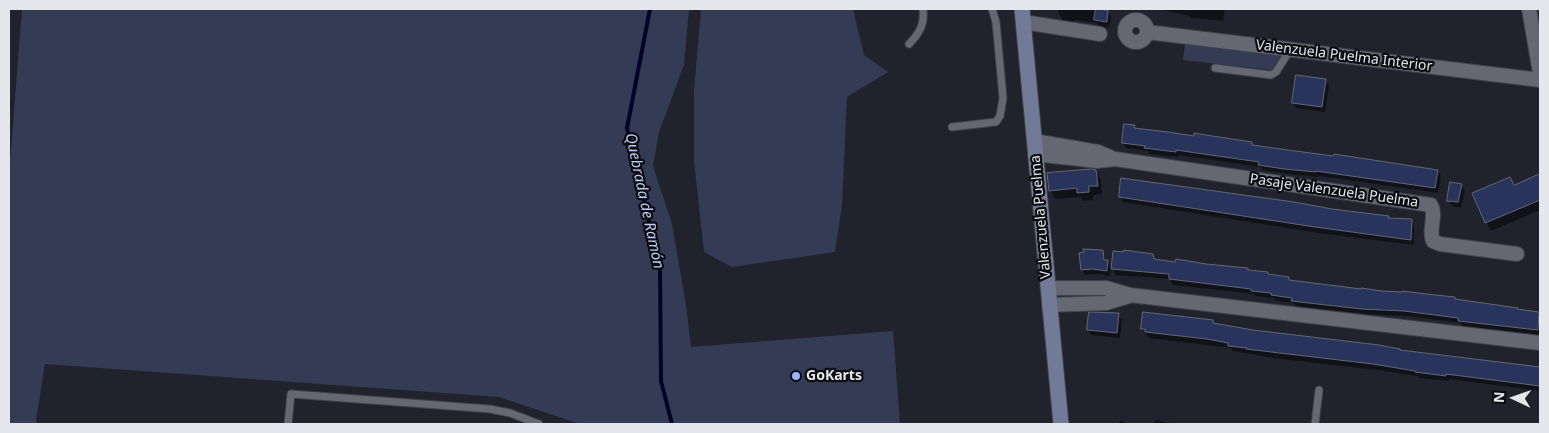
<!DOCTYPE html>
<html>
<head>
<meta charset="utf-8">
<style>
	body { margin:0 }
	#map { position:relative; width:1549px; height:433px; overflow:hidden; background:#20232c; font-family:"Noto Sans",sans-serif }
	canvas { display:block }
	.frame { position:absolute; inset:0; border:10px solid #e5e7ed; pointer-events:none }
	.north { position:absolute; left:1489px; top:373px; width:50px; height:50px; -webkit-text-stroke:4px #0b0c10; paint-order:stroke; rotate:273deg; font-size:14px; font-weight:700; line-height:20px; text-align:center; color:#e5e7ed }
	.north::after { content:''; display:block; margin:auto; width:18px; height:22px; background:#e5e7ed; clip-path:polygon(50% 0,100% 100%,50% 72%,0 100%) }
</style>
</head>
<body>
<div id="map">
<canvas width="1549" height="433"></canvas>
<div class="frame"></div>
<div class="north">N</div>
</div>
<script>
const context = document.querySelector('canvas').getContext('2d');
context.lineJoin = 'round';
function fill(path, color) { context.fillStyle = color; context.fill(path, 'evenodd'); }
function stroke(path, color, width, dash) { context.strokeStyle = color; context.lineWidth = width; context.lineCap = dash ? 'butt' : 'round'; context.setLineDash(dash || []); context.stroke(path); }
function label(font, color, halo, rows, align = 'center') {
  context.font = font + ' "Noto Sans",sans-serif'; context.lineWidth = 4.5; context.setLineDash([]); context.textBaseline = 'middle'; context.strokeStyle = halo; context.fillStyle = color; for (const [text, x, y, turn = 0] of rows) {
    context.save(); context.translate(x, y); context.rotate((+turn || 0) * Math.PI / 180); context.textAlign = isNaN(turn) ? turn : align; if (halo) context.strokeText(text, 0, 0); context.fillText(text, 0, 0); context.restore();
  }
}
fill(new Path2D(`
	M22,9H689L684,65L659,132L653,166L672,224L686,305L691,347L893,331L900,424H580L499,397L45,364L36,420L37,424H10L9,176Z
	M701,9H853L864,55L888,72L847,97L842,205L835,252L732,267L704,252L694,161V91Z
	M1185,43L1281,56L1272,70L1183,60Z`), '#343c55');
fill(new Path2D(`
	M1059,9H1103V11L1107,12L1111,17L1109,27L1099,26L1097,23L1074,20V22L1063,21L1058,12Z
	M1158,9H1225L1223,21L1191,18L1190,16Z
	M1325,81L1329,86L1325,112L1296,108L1293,103Z
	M1134,127L1135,129L1251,144L1253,146L1438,171L1441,176L1438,193L1319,176L1318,177L1288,174L1263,170L1261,167L1179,155L1178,157L1149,154L1148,151L1126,148L1123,143Z
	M1096,171L1101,180L1102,194L1093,195V200L1083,201L1081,197L1055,199L1050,190Z
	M1540,176V210L1491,231L1486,222L1514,187Z
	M1461,185L1465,191L1461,208L1452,206L1449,201Z
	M1120,197L1332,210L1411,220L1414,226V245L1319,233L1123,202Z
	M1103,251L1106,262L1111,267L1110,276L1097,274L1085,275L1082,270L1085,254Z
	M1152,255L1155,261L1249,271L1288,278L1290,281L1456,301L1540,314V337L1462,326L1461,323L1408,316L1366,314L1296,306L1294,303L1276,301L1274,298L1255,296L1254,294L1173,285L1170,279L1116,275L1113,269Z
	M1118,315L1122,320L1120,338L1091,335L1088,330Z
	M1212,322L1214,324L1253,331L1540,368V391L1449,379V381L1419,378L1418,376L1377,370L1273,358L1233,351L1231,348L1149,338L1142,329Z
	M1121,420L1127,424H1118Z
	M1157,420L1170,423L1171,424H1151Z`), '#0007');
stroke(new Path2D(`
	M650,9L627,128L660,268L661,381L672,424`), '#020326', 4);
const building = new Path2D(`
	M1096,9L1108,10L1107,22L1094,20Z
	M1296,75L1326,79L1322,107L1292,103Z
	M1124,124L1135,125L1134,128L1168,132L1194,136V133L1206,135L1252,142V145L1273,148L1333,156L1334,154L1438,170L1435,188L1316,171V172L1284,169L1258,165L1259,162L1176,150V152L1144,148L1145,146L1122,143Z
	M1092,169L1096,170L1098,186H1089V192L1077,193V188L1049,191L1047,173Z
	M1540,174V200L1485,223L1472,193L1510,177L1514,185Z
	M1121,178L1294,202L1332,209L1389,216L1388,218L1412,219L1411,240L1315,227L1119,197Z
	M1450,182L1462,184L1458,202L1447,201Z
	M1083,249L1103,250L1104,260H1108L1107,271L1093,269L1081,270L1079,253L1084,252Z
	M1124,250L1153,254L1154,259L1175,262L1176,259L1206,264L1248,268V270L1268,272V274L1289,277V280L1361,289V288L1382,291L1402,292V291L1435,295L1455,297V299L1518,308L1517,309L1539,312L1538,330L1458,321V318L1404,311L1362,309L1291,301L1292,298L1271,295V293L1251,291V289L1169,279V274L1111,269L1113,251L1123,252Z
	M1089,312L1119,313L1117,333L1087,330Z
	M1143,312L1213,320V323L1253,330L1379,345L1400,349V350L1540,367V386L1446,374V376L1415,372V371L1373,364L1246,349L1247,348L1228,346V343L1207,339L1145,332V329H1141Z`);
fill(building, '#28345b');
stroke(building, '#646873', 1);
const lane = new Path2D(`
	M909,44C919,34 925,24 923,9
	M1215,68L1271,75L1276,72L1290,50
	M952,127L996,122L1000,116L1003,98L996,22L992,9
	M288,424L291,394L490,409L510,413L539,424
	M1315,424L1319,390`);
const street = new Path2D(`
	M1529,9L1540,73
	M1125 31a11 11 0 1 1 22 0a11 11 0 1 1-22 0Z
	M1023,22L1100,34
	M1147,32L1540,80
	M1034,141L1098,152L1110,157
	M1035,154L1097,161L1115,159L1431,205C1437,216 1428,229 1433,241L1440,244L1517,254
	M1048,288H1106L1130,295L1540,343
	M1049,305L1106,303L1129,296`);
const secondary = new Path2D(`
	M1022,9L1061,424`);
stroke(lane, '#3e4148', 9);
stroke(street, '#3e4148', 16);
stroke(secondary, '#3e4148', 17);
stroke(lane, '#656873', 7);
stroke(street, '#656873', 14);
stroke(secondary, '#717b97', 15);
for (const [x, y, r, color] of [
	[796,376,5,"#9cb4fd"]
]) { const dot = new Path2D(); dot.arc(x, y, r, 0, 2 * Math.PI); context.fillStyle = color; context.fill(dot); stroke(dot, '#0b0c10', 2); }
label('14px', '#e5e7ed', '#0b0c10', [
	["Valenzuela Puelma Interior",1344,56,7],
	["Pasaje Valenzuela Puelma",1334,191,8],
	["Valenzuela Puelma",1041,217,-95]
]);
label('bold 14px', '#e5e7ed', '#0b0c10', [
	["GoKarts",806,376]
], 'left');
label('italic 15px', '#bdccf6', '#0b0c10', [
	["Quebrada de Ramón",644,201,78]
]);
</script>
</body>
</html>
